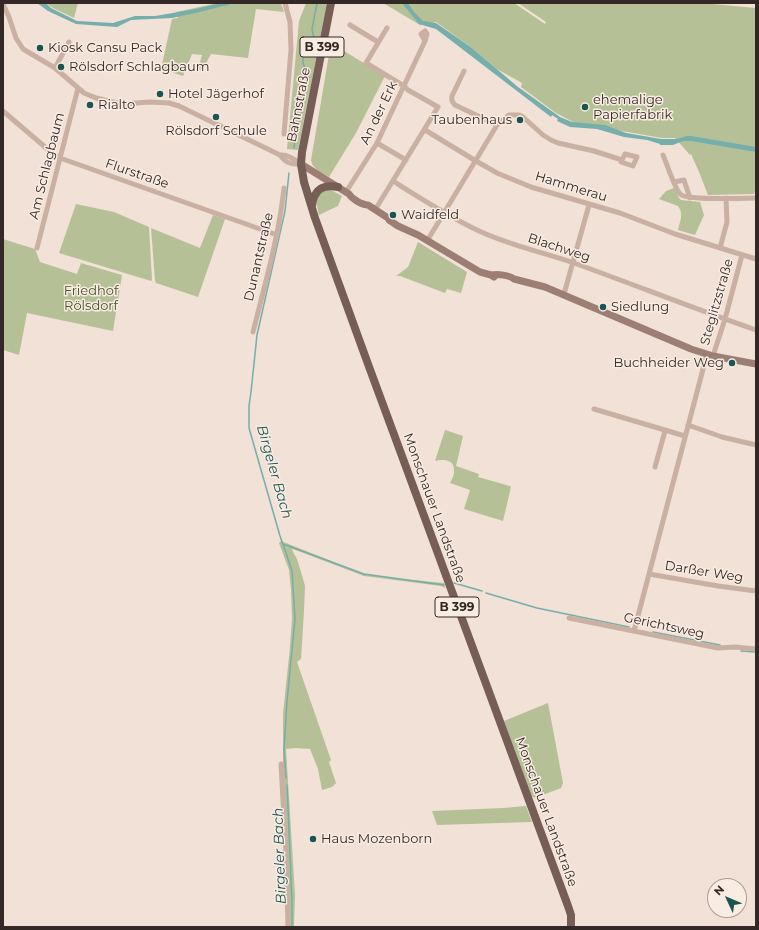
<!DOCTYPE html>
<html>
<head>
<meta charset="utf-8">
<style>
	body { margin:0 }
	#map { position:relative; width:759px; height:930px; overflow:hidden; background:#f1e1d6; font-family:Montserrat,sans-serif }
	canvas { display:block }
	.frame { position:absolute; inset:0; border:4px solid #332825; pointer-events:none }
	.north { position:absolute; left:707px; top:878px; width:40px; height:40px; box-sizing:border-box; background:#f9ece2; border:1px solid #aa9e96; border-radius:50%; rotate:314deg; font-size:11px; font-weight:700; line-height:16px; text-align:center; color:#332825 }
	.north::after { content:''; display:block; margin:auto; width:14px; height:18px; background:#1a5552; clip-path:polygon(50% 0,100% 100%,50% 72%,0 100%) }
</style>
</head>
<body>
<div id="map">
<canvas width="759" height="930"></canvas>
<div class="frame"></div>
<div class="north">N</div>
</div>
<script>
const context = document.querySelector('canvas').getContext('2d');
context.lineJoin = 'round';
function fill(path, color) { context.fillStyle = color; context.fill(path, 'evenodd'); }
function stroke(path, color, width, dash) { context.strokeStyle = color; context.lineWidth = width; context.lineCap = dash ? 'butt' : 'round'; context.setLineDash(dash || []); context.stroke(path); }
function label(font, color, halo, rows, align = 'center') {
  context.font = font + ' Montserrat,sans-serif'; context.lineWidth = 3; context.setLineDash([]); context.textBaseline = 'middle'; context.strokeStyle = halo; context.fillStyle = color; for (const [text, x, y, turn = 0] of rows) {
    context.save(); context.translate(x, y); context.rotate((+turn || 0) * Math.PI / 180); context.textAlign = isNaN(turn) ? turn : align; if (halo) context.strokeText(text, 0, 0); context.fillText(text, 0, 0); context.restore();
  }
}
fill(new Path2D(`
	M46,3H78L74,18L53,8Z
	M218,3H237L238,4L252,3H281L284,12L256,9L248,58L211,54L202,71L198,69L202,55L192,54L183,76L161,69L172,19L178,18L176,12Z
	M306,3H327L298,150L287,149L299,21Z
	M383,3H514L545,24L546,22L518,3H702L756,8V189L754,194L708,195L699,172L691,154L690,155L675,138H662L575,123L556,113L521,87L522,83L497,69L472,48L436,22L420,25Z
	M331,43L385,76L356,133L329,177C322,173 312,169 311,160Z
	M674,188L679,198L681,200L700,202L704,215L695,235L678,230C680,221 684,214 678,206L659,199L666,191Z
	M322,190H331L342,196L338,206L319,215C317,204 314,200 322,190Z
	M76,204L114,212L149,227L152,280L151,281L59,253Z
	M213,215L225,219L198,297L156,283L155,280L151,228L200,248Z
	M3,239L35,249L40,262L77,274L81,263L122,275L113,331L27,313L19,355L3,350Z
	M418,242L467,272L461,293L447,289L445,293L400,276H396L408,267Z
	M445,430L463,436L456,466L479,474L478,477L510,486L511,487L503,521L464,509L470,490L450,483C452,479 455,474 454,470C454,459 443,459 435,461Z
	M281,541L364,574L402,579L444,583L445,588L441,586L364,576L293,549L292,550L297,559L301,572L305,586L304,611L301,659L297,662L331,760L329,762L336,783L332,787L322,790L318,769L310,749L295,748L286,749L295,895L294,927H290L283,764V714L290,647L292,618L291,590L289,570L279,543Z
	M548,703L563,783L561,788L535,798L529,795L504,721Z
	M526,806L532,822L437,825L432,811L503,808Z`), '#b6c096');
fill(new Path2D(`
	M37,3H46L51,8L77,21L113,23L135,16H155L196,9L221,3H239H233L228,5L219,7L200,12L172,18L131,20L117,27L76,24L48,11Z
	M402,3H408L414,12L423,21L436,23L472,48L518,87L560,117L572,122L605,125L626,133L661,139H677L687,136H691L756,147V152L691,141H683L673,145H660V144L647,140L624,137L597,129L570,127L557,121L558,119L552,115L551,117L436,29L419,24Z`), '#75aeaa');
stroke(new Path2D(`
	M294,148L296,131L301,118L302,107L301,101L309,78L303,63V55L312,45L314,38L312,29L317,3
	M283,544L364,574L444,585
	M454,583L482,591
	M486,593L537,608L629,627
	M653,632L720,645
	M741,651L756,652
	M286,778L284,750L287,701L295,619L292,571L286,553L280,536L249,428V406L251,392L257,335L285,211L289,173
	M287,785L292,902V927`), '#75aeaa', 1.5);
stroke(new Path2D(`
	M3,4L9,17L16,38L23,49L55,68L84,93L96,98L122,104L150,102L169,103L179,106L280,155C285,163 293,165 301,164
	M350,25L378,42
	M55,68L69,42
	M464,71L452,96C451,100 452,102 455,105L497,125
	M3,111L52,153L60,158L277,235
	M425,130L476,161L497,173L531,187L620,213L675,234L756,259
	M284,134L291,50L290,22L285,3
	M377,143L406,160
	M625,154L637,157L633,166L621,162Z
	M280,155C288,154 296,160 301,164
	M663,155C667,164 674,187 680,194C687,201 743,198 756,198
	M393,181C420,198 448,216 477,230C508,245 542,252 574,263C635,285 695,309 756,330
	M674,182L684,180L690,198
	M346,192L377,143L425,41L427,34L425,31L422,33L421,34L425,41
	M375,210L438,107L408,90L404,86L366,63L387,28
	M427,241L497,125L501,121L509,115H519L523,117L543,135L551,140L558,143L594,151L622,160
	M37,248L78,88
	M720,248L727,222L726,198
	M564,294L589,205
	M253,332C265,284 279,236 284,188
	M713,356L725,319L742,255
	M594,409L685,436
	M688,425L722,437L756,445
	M655,467L665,431
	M649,574L718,586L756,591
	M569,618L718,648L735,647L756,649
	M634,631L707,354
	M281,764L286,854L288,927`), '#c9b0a2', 5);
stroke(new Path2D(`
	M301,164L349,194C352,199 362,205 368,205L388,218L389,220L398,226L418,235L480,272L491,275L494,277
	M491,275C498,274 509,275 514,279L545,287L691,349L713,356L756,364`), '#9c7e74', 7);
stroke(new Path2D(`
	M331,3L302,152L301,164L304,182L315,218L368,364L568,906L571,915V927
	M312,206C314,189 323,184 338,187`), '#765d55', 8);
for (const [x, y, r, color] of [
	[40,48,4,"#1a5552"],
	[61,67,4,"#1a5552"],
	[160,94,4,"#1a5552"],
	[90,105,4,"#1a5552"],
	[585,107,4,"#1a5552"],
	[216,117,4,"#1a5552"],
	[520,120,4,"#1a5552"],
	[393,215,4,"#1a5552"],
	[603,307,4,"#1a5552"],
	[732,363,4,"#1a5552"],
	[313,839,4,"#1a5552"]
]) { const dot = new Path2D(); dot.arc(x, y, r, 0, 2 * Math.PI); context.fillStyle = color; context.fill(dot); stroke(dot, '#f9ece2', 1.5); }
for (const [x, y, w] of [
	[322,47,44],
	[457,607,44]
]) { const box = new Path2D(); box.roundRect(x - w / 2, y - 10, w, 20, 3); context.fillStyle = '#f9ece2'; context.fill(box); stroke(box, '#332825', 1); }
label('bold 12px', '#332825', null, [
	["B 399",322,47],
	["B 399",457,607]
]);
label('13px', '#332825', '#f9ece2', [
	["Kiosk Cansu Pack",48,48],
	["Rölsdorf Schlagbaum",69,67],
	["Hotel Jägerhof",168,94],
	["ehemalige",593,100],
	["Papierfabrik",593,115],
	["Rialto",98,105],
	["Taubenhaus",512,120,"right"],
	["Rölsdorf Schule",216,131,"center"],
	["Waidfeld",401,215],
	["Siedlung",611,307],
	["Buchheider Weg",724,363,"right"],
	["Haus Mozenborn",321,839]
], 'left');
label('13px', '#332825', '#f9ece2', [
	["Bahnstraße",299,105,-79],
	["An der Erk",379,113,-64],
	["Am Schlagbaum",47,166,-76],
	["Flurstraße",137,174,19],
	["Hammerau",571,187,17],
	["Blachweg",559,248,18],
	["Dunantstraße",259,257,-77],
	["Steglitzstraße",717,302,-74],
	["Monschauer Landstraße",434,508,70],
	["Darßer Weg",704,572,9],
	["Gerichtsweg",664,626,12],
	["Monschauer Landstraße",546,812,70]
]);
label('13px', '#475228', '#f9ece2', [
	["Friedhof",91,291],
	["Rölsdorf",91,306]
]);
label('italic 14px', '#1a5552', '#f9ece2', [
	["Birgeler Bach",274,472,74],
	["Birgeler Bach",280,856,-92]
]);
</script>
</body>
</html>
